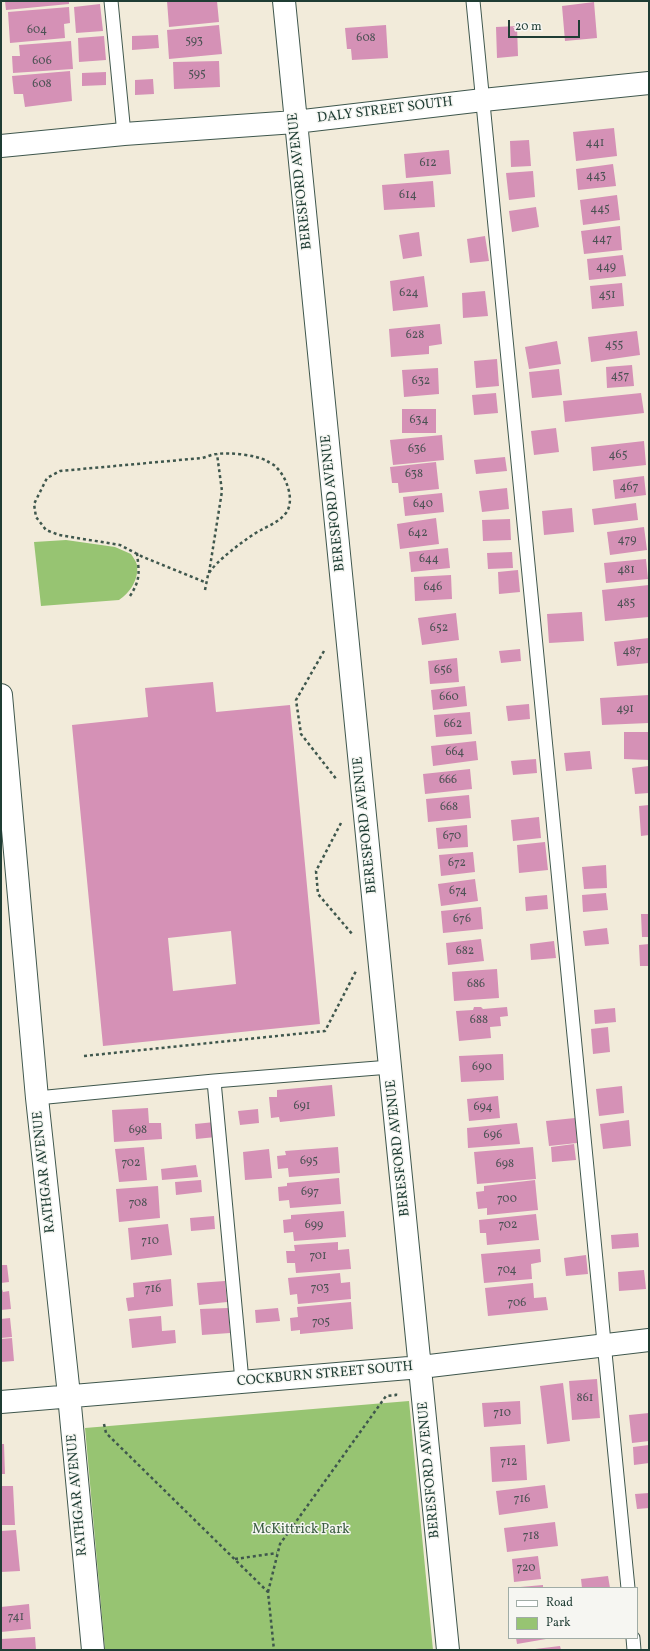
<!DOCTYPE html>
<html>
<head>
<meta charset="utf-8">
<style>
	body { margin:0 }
	#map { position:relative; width:650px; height:1651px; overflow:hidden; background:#f2ebda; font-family:Vollkorn,serif }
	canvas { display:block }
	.frame { position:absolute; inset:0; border:2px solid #1f3d34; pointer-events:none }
	.legend { position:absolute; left:508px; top:1587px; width:130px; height:52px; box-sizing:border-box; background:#f6f6f2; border:1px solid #a0aca6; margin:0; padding:5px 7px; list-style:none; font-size:12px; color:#1f3d34 }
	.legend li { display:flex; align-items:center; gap:8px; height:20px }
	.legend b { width:20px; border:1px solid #a0aca6 }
	.scale { position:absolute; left:508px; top:20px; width:72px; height:18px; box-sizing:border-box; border:2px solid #1f3d34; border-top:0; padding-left:5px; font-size:12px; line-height:14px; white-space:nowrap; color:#1f3d34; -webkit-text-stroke:3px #f6f6f2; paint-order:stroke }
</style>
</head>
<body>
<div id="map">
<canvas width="650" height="1651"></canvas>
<div class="frame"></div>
<ul class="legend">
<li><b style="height:5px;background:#fff"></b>Road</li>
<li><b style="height:11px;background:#97c472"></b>Park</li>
</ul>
<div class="scale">20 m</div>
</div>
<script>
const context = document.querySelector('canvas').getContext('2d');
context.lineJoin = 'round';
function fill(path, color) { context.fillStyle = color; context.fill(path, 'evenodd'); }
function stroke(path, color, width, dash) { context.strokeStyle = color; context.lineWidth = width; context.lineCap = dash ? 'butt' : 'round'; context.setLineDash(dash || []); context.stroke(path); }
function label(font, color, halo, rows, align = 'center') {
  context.font = font + ' Vollkorn,serif'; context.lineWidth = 3; context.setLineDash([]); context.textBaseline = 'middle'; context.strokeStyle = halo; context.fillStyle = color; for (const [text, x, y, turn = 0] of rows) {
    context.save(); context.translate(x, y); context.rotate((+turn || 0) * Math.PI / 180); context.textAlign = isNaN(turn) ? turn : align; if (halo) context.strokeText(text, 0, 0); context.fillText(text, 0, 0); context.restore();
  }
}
fill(new Path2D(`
	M66,540L115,547L131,554C133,557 136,561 137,565C139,579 130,593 119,600L41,606L34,542Z
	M409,1401L433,1650H105L85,1428Z`), '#97c472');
fill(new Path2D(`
	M5,1H69V4L6,10Z
	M167,1H217L219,22L169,27Z
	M594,2L597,38L565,41L562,6Z
	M100,4L103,31L76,33L74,7Z
	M69,7L70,23L64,24L65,38L10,43L8,12Z
	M219,25L222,54L169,59L167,30Z
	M386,25L388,58L352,60L351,49H347L345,28Z
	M517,26L518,56L497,58L496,27Z
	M158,35L159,48L132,50V36Z
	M104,36L106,60L79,62L78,38Z
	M71,41L73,69L13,73L12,56H20L19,45Z
	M219,61L220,87L174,89L173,62Z
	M70,71L72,101L25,107L23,94H14L12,76Z
	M106,72V85L82,86V73Z
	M153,79L154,94L135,95V80Z
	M614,128L617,156L576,161L573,132Z
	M529,140L531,166L511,167L510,141Z
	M449,150L451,174L406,178L404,154Z
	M613,164L616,186L578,190L576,169Z
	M533,171L535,197L509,200L506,173Z
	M433,181L435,207L384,210L382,185Z
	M617,195L620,220L583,225L580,200Z
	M536,207L539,227L512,232L509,211Z
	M620,226L622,250L584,254L581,231Z
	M419,232L422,256L403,259L399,235Z
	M485,236L489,261L470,263L467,239Z
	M623,255L626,276L589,280L587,259Z
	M424,276L428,307L393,311L390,281Z
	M622,283L624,306L592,309L590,286Z
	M485,291L488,316L463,318L462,293Z
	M440,324L442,344L429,346V354L391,357L389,329Z
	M637,331L640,355L591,362L588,337Z
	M557,341L561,364L529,369L525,347Z
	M497,359L499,386L476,388L474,361Z
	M632,365L634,386L607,388L606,367Z
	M438,368L439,394L404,397L402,370Z
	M559,369L562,395L532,398L529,372Z
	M496,393L498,413L474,415L472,395Z
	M641,393L644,413L565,422L563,401Z
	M402,409H436V433H402Z
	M556,428L559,452L534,455L531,431Z
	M442,435L444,460L393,465L390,440Z
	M644,441L646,465L593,471L591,447Z
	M505,457L507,471L476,474L474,460Z
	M436,462L439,489L399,493L398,483H392L390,467Z
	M644,476L646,495L615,499L613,480Z
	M507,488L509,509L482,512L479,491Z
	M442,493L444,512L405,516L403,497Z
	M636,503L638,520L594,525L592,509Z
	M572,508L574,532L544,535L542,511Z
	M436,518L439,544L400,549L397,524Z
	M510,519L511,540L483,541L482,520Z
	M644,527L647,550L610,555L607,532Z
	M448,548L450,568L411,572L409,552Z
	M512,552L513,568L488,569L487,553Z
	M646,559L648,579L606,583L604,563Z
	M518,570L520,592L499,594L498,572Z
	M451,575L452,599L415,601L414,577Z
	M649,585V617L605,621L602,590Z
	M582,612L584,641L549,643L547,614Z
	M456,613L459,640L422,645L418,618Z
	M649,638V663L617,666L614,642Z
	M520,649L521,661L501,663L499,651Z
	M457,658L459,682L430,684L428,661Z
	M213,682L216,712L290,705L320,1024L103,1046L72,725L148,717L145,688ZM231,931L236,984L173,991L168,938Z
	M465,686L467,706L433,710L431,690Z
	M649,695V723L602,725L600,698Z
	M529,704L530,719L508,721L506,706Z
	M470,712L472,734L436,737L434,715Z
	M624,732H649V760L624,759Z
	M476,741L478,760L433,766L431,746Z
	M590,751L592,769L566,771L564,753Z
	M536,759L537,773L513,775L511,761Z
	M649,766V793L635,794L632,768Z
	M470,769L472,789L425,794L423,774Z
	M469,795L471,818L428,822L426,799Z
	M649,805V835L641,836L639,806Z
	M539,817L541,838L513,841L511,820Z
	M467,825L468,847L438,849L436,828Z
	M545,842L548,870L519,873L517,845Z
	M473,852L475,872L441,876L439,855Z
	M606,865L607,888L584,889L582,867Z
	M475,879L478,901L441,906L438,884Z
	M606,893L608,910L583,912L582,895Z
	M547,895L548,909L526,911L525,897Z
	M481,907L483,929L443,933L441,911Z
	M641,914H649V937H642Z
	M607,928L609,944L585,946L583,931Z
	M481,939L484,961L448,965L446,943Z
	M554,941L556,958L531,960L530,944Z
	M649,944V966H640L639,945Z
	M497,969L499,998L454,1001L452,972Z
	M474,1007H481L483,1009L507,1007L508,1016L500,1017L501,1026L490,1027L491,1038L459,1041L456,1011L473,1010Z
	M615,1008L616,1022L595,1024L594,1010Z
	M608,1027L610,1052L593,1054L591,1029Z
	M503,1054L504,1080L461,1082L459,1056Z
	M332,1085L335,1116L280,1122L279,1117L271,1118L269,1097H277V1090Z
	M622,1086L624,1113L599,1116L596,1089Z
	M498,1096L500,1118L469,1121L467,1099Z
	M148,1108L149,1123H161L162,1139L114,1142L112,1110Z
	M258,1109L259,1123L240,1125L238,1111Z
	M575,1118L577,1143L549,1146L546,1121Z
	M629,1120L631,1146L603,1149L600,1124Z
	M215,1122L216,1137L196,1139L195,1124Z
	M517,1123L520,1144L468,1148L467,1128Z
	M574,1144L576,1160L552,1162L551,1147Z
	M144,1147L147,1180L119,1182L115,1149Z
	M338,1147L340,1173L289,1177L288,1168L278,1169L277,1156L286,1155L285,1151Z
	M533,1147L536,1179L477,1184L474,1152Z
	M269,1149L272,1178L245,1180L243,1152Z
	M196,1165L198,1177L162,1180L161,1169Z
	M339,1178L341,1204L290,1208L289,1200L279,1201L278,1187L287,1186V1183Z
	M201,1180L202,1192L176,1195L175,1182Z
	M535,1180L538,1210L487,1215V1208L478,1209L476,1192L484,1191V1186Z
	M158,1186L160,1218L119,1222L116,1189Z
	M344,1211L346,1237L294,1241L293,1232L284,1233L283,1220L291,1219V1215Z
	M536,1214L539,1240L487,1245L486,1233H480L479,1220Z
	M214,1216L215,1229L191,1231L190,1218Z
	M168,1224L172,1255L131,1260L128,1228Z
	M638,1233L639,1247L612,1249L611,1235Z
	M338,1242V1250L349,1249L351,1269L296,1273L295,1263H287L286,1251H295L294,1245Z
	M540,1249L541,1262L531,1264L532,1279L484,1283L481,1254Z
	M586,1255L588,1274L566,1276L564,1258Z
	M1,1265H7L9,1282L1,1283Z
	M644,1270L646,1289L619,1291L618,1272Z
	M340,1273L341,1283L350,1282L351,1299L298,1304L297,1294L290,1295L288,1278Z
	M171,1279L173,1306L128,1311L126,1298L134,1297L133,1283Z
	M225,1281L227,1302L199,1305L197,1283Z
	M533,1283L534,1298L546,1297L548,1310L488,1316L485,1288Z
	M1,1286L3,1292L9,1291L11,1309L1,1310Z
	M351,1302L353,1329L300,1334V1330L291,1331L290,1318L298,1317L297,1307Z
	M228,1308L230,1333L202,1335L200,1309Z
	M278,1308L280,1321L256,1323L255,1310Z
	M161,1316L162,1331L175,1330L176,1343L132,1348L129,1319Z
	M10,1318L12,1337L1,1338V1319Z
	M12,1338L14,1361L1,1362V1339Z
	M597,1379L600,1418L572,1420L569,1381Z
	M563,1383L570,1441L547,1444L540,1386Z
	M520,1401L521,1424L484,1427L482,1403Z
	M649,1413V1441L632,1443L629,1415Z
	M1,1444H4L5,1474H1Z
	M525,1445L527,1480L492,1482L490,1447Z
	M649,1445V1463L634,1465L633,1447Z
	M545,1485L548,1508L499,1515L496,1491Z
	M1,1486H13L15,1525H1Z
	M649,1493V1508L637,1509L635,1494Z
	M555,1522L558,1546L507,1552L504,1528Z
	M16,1530L20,1571L1,1572V1531Z
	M538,1556L541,1579L514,1582L512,1559Z
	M608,1576L610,1588H582L581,1579Z
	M543,1585V1588H520V1587Z
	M29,1604L31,1629L1,1632V1607Z
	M35,1637L36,1650H1V1639Z
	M516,1638H546V1639L517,1644Z
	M560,1646L561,1650H535V1649Z`), '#d591b6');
const service = new Path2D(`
	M111,1L124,134
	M473,1L628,1588
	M214,1081L242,1381
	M37,1098L214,1081L390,1067
	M633,1638L634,1650`);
const minor = new Path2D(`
	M284,1L448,1650
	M1,146L124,134L295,122L483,100L649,83
	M1,695L37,1098L69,1395L93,1650
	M1,1402L421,1367L649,1340`);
stroke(service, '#3f574d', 15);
stroke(minor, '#3f574d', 24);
stroke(new Path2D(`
	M209,573L222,491L217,454
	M205,590C206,585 207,580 208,575C213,563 249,536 261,530C270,525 279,522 286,513C295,501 287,478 277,468C275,465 270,463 267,461C257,455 229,452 217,454C212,454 207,457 202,458L60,471L47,478L34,504L36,517L46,530L59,535L120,545L143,557L207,583
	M130,596C141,579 139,572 137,553
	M324,651L296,700L301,734L337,780
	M341,823L316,871L318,894L353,935
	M84,1056L325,1031L356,971
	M104,1424L106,1433L268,1592L274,1650
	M235,1559L277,1553
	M268,1592L280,1544L386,1396L396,1395V1392`), '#3f574d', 2.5, [3, 3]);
stroke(service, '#fff', 13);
stroke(minor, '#fff', 22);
label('12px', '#4c5254', null, [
	["604",37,31],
	["608",366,39],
	["593",194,42],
	["606",42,62],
	["595",197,75],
	["608",42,85],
	["441",595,144],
	["612",428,164],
	["443",596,177],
	["614",408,196],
	["445",600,210],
	["447",602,240],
	["449",606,268],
	["624",409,294],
	["451",607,296],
	["628",415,336],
	["455",614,346],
	["457",620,377],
	["632",421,382],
	["634",419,421],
	["636",417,450],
	["465",618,456],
	["638",414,475],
	["467",629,488],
	["640",423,505],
	["642",418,534],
	["479",627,541],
	["644",429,560],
	["481",626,571],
	["646",433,588],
	["485",626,604],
	["652",439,629],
	["487",632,652],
	["656",443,671],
	["660",449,698],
	["491",625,710],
	["662",453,725],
	["664",455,753],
	["666",448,781],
	["668",449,808],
	["670",452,837],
	["672",457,864],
	["674",458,892],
	["676",462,920],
	["682",465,952],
	["686",476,985],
	["688",479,1021],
	["690",482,1068],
	["691",302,1107],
	["694",483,1108],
	["698",138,1131],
	["696",493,1136],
	["695",309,1162],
	["702",131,1164],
	["698",505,1165],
	["697",310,1193],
	["700",507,1200],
	["708",138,1204],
	["699",314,1226],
	["702",508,1226],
	["710",150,1242],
	["701",318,1257],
	["704",507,1271],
	["703",320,1289],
	["716",153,1290],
	["706",517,1304],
	["705",321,1323],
	["861",585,1399],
	["710",502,1414],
	["712",509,1463],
	["716",522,1500],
	["718",531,1537],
	["720",526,1569],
	["741",16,1618]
]);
label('14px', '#1f3d34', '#f6f6f2', [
	["DALY STREET SOUTH",385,111,-7],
	["BERESFORD AVENUE",301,181,-96],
	["BERESFORD AVENUE",334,503,-96],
	["BERESFORD AVENUE",366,825,-96],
	["BERESFORD AVENUE",399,1148,-96],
	["RATHGAR AVENUE",45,1172,-96],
	["COCKBURN STREET SOUTH",325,1375,-5],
	["BERESFORD AVENUE",430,1470,-95],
	["RATHGAR AVENUE",78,1495,-95]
]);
label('14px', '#3d5f44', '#f6f6f2', [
	["McKittrick Park",301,1530]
]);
</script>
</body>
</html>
